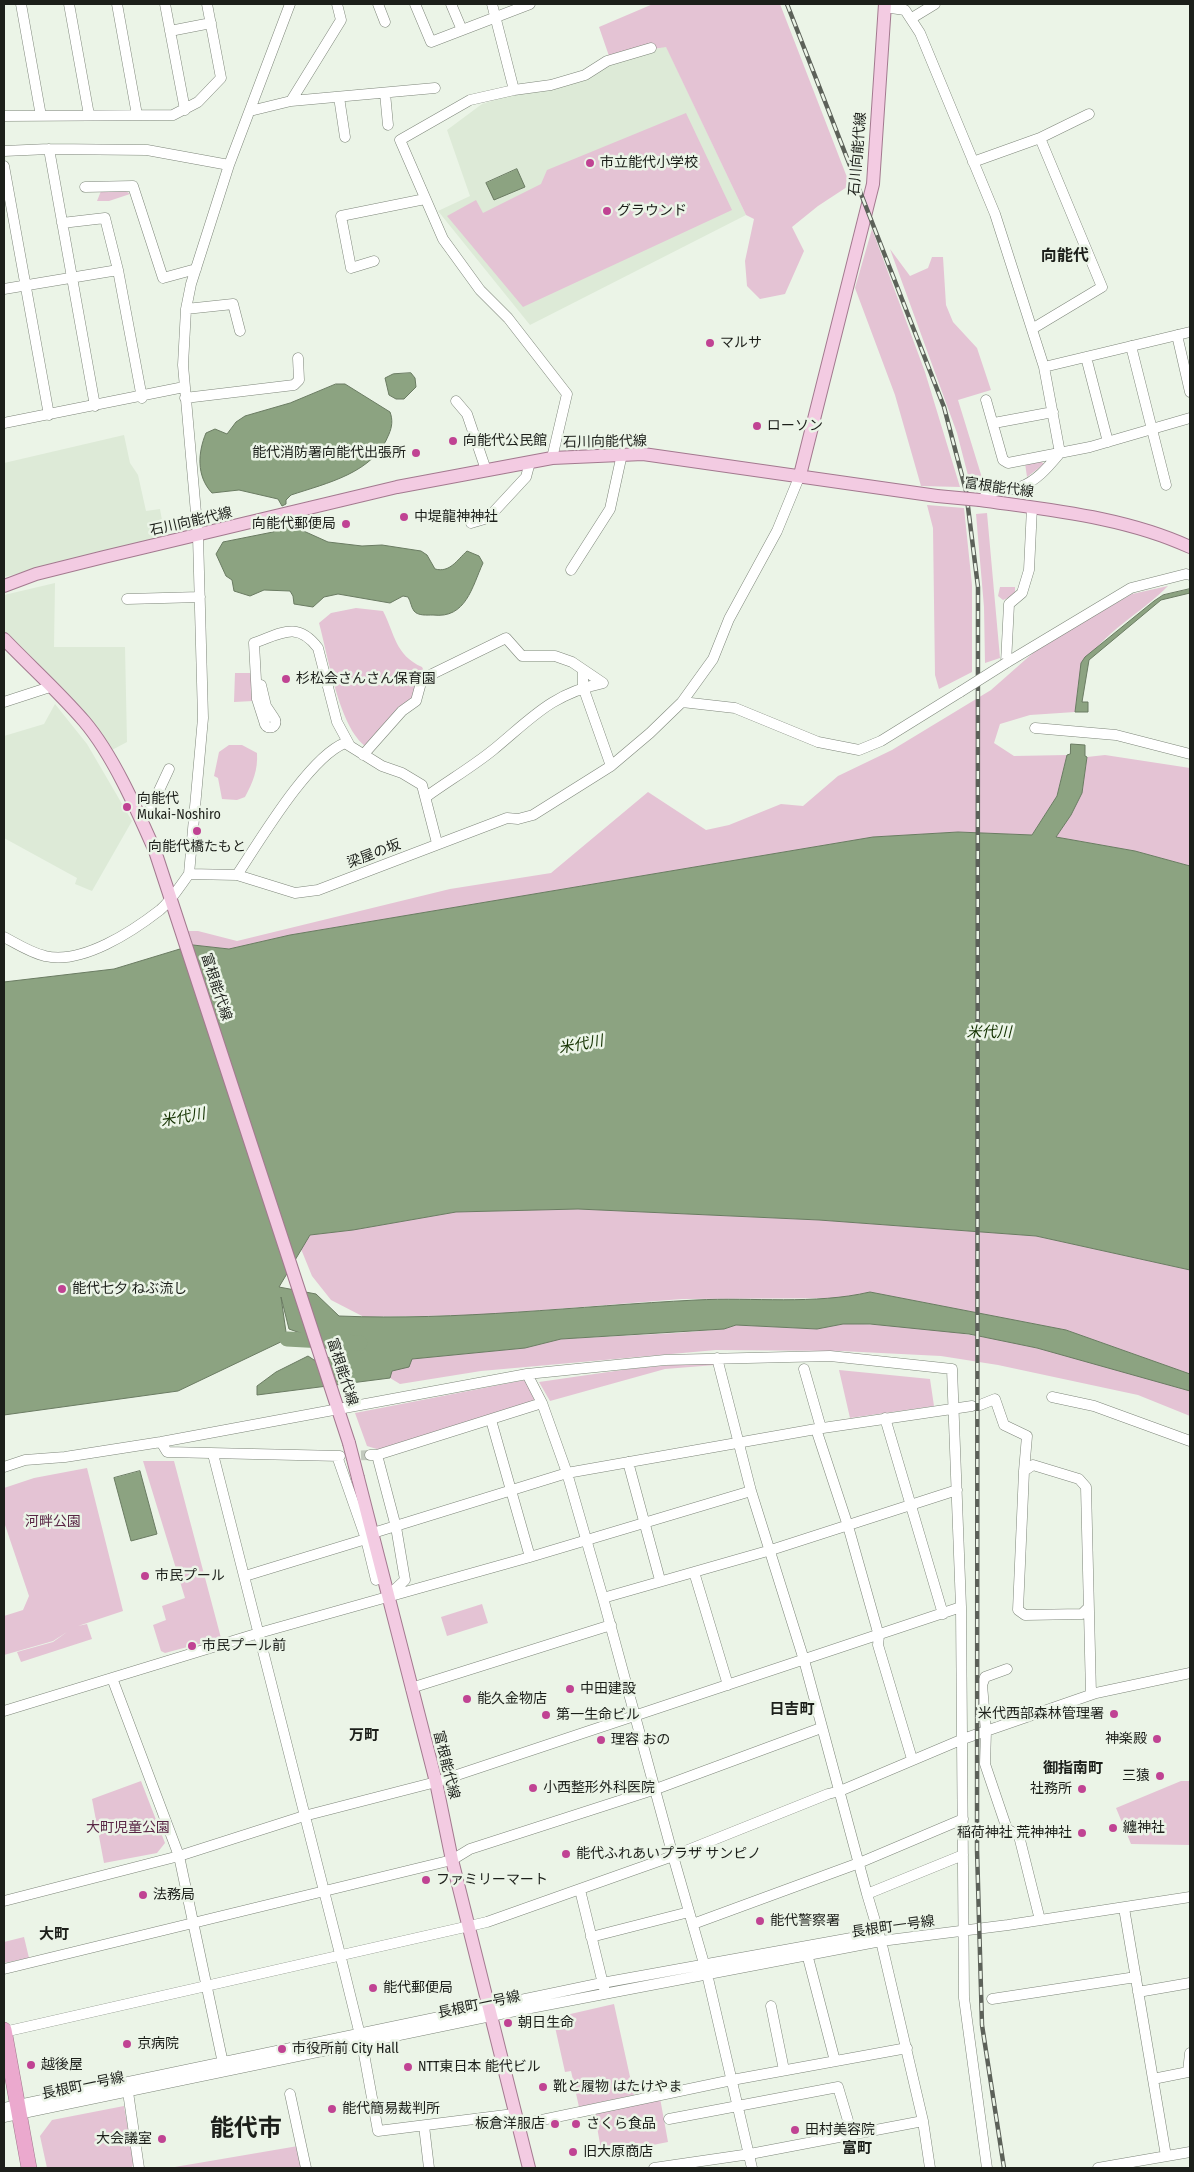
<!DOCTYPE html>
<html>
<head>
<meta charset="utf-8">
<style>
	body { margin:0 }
	#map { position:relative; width:1194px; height:2172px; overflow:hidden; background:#ebf4e7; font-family:"Fira Sans Condensed",sans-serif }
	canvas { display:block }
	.frame { position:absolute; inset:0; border:5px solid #1c1f1a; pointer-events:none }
</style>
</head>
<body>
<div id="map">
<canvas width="1194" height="2172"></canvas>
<div class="frame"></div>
</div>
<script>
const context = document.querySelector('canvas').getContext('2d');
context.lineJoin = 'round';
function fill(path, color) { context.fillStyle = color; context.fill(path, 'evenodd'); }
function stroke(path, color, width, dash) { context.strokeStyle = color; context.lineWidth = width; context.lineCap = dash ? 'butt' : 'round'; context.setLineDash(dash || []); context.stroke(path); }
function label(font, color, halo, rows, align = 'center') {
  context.font = font + ' "Fira Sans Condensed","Noto Sans JP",sans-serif'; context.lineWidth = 5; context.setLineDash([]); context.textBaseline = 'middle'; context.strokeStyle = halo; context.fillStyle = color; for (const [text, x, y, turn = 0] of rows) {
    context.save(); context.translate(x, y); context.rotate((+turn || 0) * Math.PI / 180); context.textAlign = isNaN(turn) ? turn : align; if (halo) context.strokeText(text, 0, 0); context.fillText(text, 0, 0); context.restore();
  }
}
fill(new Path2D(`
	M666,46L746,215L530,325L438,211L470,196L447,130L482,104Z
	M124,435L130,463L138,475L146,511L160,509L165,537L4,577V463Z
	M55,583L54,647H125L127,742L110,751L52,682L4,631V595Z
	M55,704L87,744L132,821L92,891L75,884L77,878L4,838V736L44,724Z`), '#ddead7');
fill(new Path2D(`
	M653,4H780L850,185L818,206L792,227L804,251L785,294L760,299L747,286L745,261L754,219L746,215L666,47L609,56L599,27Z
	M686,113L732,210L523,307L447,216L476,200L483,213L541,184L547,170Z
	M101,191H126L130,194L109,201H97Z
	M872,229L925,372L960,487L921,486L895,395L855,288Z
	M890,249L910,276L928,268L932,257H943L946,305L953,322L977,348L991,390L958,400L983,481L971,487L957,433Z
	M1040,460L1044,464L1027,477L1025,463Z
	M927,505L964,508L972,585V672L939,689L935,675L933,528Z
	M987,513L1000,658L985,663L984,607L976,514Z
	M1168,586C1143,612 1100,634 1084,666C1078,679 1077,698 1075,712L1030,715L1000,724L994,743L1014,756L1067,755L1057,796L1032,835L958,832L873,837L290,935L229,949L193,945L188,931H198L237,941L450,889L551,873L648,792L706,830L729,825L781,804L803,806L838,776L892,750L991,690L1042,645L1132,594Z
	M1000,587H1015V595L1003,600L998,596Z
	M356,608L383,611C395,634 395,655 422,667L426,675L413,700L369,748C340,734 328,655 319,623L331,613Z
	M235,673H252L253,701L234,702Z
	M229,745H242L257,753C258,770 253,782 245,797L237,800L222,799L218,778L214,776L219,752Z
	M1105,755L1190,768V866L1135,851L1056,837L1071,815L1082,793L1087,757Z
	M578,1209L819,1220L1036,1236L1190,1270V1374L1066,1330L870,1292L847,1298L682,1299L481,1315L364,1317L331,1300L312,1276L301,1249L310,1235L353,1230L456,1212Z
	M843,1324C962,1324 1077,1355 1190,1391V1416L1138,1395L998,1365L941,1356L841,1351L716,1350L481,1371L400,1384L390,1378L392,1371L411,1359L525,1348L561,1339L676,1333L724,1329L736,1325L817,1329Z
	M713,1361L715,1365L665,1369L550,1401L539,1382L629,1369Z
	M839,1370L930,1379L934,1406L850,1418Z
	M525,1380L536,1403L380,1450L367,1446L355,1413Z
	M143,1461H174L221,1638L165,1653L161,1651L153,1625L166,1620L162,1606L185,1598Z
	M87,1468L123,1611L78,1626L87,1624L92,1639L21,1662L17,1652L53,1642L67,1632L53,1641L4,1655V1616L23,1610L29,1596L4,1522V1488L34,1478Z
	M482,1604L488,1623L447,1636L441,1617Z
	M141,1781L165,1843L157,1853L104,1863L92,1799Z
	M1181,1781H1190V1845L1131,1844L1116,1808Z
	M24,1937L29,1958L4,1963V1942Z
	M614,2004L634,2095L579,2107L571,2071L565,2072L553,2018Z
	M660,2098L668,2142L602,2155L594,2110Z
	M124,2106L134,2164L131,2168H47L40,2136L52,2120Z
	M298,2146L302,2168H169Z`), '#e4c3d4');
const water = new Path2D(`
	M517,169L525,187L494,200L486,183Z
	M411,373L415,378L416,387L404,399H396L389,395L385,378L393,374Z
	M336,384H345L390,412C393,420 392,427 389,434C374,473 327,483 291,495L286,500V504L282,506L278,499L239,490L212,493C196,476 198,452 206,433L215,429L227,434L236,422L245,416L290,403Z
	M288,524L328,542L362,546L382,545L421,551L427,555L435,569C450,573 457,560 467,551L479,556L483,563C472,587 466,619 433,615C427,615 418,616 414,611C411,607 411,602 408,597L403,596L390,603L338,594L324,597L313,607L294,604L293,596L290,591L264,590L250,596L234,591L232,580L226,576L216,554L223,542L273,532Z
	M1190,589V593L1161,600L1089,660L1082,702H1088V712H1075L1081,663L1085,657L1154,601L1163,595Z
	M1071,744L1085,745V756L1087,757L1082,793L1071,815L1056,837L1135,851L1190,866V1270L1036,1236L819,1220L578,1209L456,1212L353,1230L310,1235L279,1287L316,1294L339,1316C458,1321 577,1306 696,1300C753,1297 814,1305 870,1292L1066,1330L1190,1374V1391L1037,1348L969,1334L870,1324H843L817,1329L736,1325L724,1329L561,1339L525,1348L412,1359L409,1367L392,1371L390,1378L257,1395V1386L276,1372L308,1356L314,1360L342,1355L343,1347L336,1338L303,1334L289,1329L281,1297L287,1339L178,1391L4,1415V982L114,969L193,945L229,949L290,935L873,837L958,832L1032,835L1057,796L1067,755L1070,754Z
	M140,1471L157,1534L131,1541L114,1478Z`);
fill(water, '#8ca381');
stroke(water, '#6a7b62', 1);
stroke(new Path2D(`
	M287,1339L360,1343`), '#8ca381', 15);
stroke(new Path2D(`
	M346,1456L370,1455`), '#c2c9be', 10, [10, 5]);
const minor = new Path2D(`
	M21,4L41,116
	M69,4L89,115
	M117,4L137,115
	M165,4L185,110
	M378,4L385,22
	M415,4L431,42L530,4
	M451,4L462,30
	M492,4L514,90
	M884,7L905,10L920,33L995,214L1044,367L1060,453
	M912,18L935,4
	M170,31L211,23
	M385,93L388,125
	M339,97L345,137
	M291,101L341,20L337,4
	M250,111L291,101L435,88
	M4,116L173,115L198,102L221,78L207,4
	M49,149L95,406
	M4,151L49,149L147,150L229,165
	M973,162L1040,138L1089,114
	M4,166L49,415
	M85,187L133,186L163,278L196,269
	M62,223L105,218L118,270L142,398
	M374,261L351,268L341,216L425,199
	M4,289L118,270
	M186,309L233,304L240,331
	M1032,329L1102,287L1040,138
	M1177,335L1190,392
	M1131,346L1166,485
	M1086,357L1108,442
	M1044,367L1190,332
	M185,398L294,385L299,380L298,358
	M986,400L1003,460L1008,463L1090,447L1190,418
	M456,401L467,414L486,470
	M4,423L184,387
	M994,423L1053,412
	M552,458L567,394L508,318L480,290L443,239L400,140L470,100L514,90L551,85L585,75L607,61L651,48
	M980,500C998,485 1002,493 1020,487C1037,481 1049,466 1060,453
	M471,523L488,518L526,477L530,462
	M571,570L610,509L622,454
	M127,599L200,597
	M1006,663L1131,588L1186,574L1190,575
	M1006,663L1009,604L1022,593L1029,570L1032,507
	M583,670V687L611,766
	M261,685L266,706L274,718
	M4,702L50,687
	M682,702L735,708L818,742L859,750L881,741L960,692
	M264.5 722a5.5 5.5 0 1 1 11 0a5.5 5.5 0 1 1-11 0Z
	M265,724L257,699L254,643C280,634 297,620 318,648L337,722L350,746
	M1035,728L1116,735L1190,754
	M363,755L402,711L416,701L422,679L506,638L522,656H555L572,662L603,683
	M426,797C448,781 472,767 493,750C532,718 551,694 603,683
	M142,820L149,812L169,769
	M189,874L203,718L198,536L183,365L186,309L191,284L229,165L290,4
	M237,875C259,842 309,757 345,743L382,766L402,773L422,785L437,843
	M4,937C17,944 31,953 45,956C82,965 133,931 160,910C172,900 180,886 189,874L237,875L295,893L318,890L507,818L518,819L533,815L611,766L650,733L682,702L713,659L729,619L777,531L800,475
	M717,1358L751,1491L804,1660L867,1894L881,1941L923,2121L930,2168
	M804,1369L821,1428
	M527,1374L542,1403L567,1473L603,1598L673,1856L707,1974L752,2168
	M1052,1397L1094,1406L1190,1441
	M980,1405L995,1399L1004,1425L1027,1436L1024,1471
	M885,1418L943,1614
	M491,1420L530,1557
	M816,1429L848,1526L879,1636L878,1645L912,1759
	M161,1442L167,1452L340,1456
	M213,1454L340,1954L362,2043L378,2131L514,2114
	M370,1455H377L542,1403
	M377,1455L396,1527L405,1580L390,1594
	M628,1462L660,1580
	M4,1467L25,1460L65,1457L161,1442L527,1374L665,1360L830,1356L952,1369L961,1607L964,1998L987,2168
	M373,1533L567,1473L816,1429L972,1406
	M366,1539L376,1580
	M694,1572L728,1685
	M245,1576L366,1539L337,1456
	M603,1598L771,1550L957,1490
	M1088,1608L1082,1614L1025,1615L1018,1610L1024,1471L1033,1465L1079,1479L1086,1487L1091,1694
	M1007,1669L985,1677L982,1685L986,1731L985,1764L1007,1829L1019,1836L1040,1920
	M112,1678L179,1856L224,2068
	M411,1688L611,1625
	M4,1711L259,1633L530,1557L751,1491
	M580,1890L604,1988
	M867,1894L963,1855
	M4,1901L179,1856L304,1816L436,1782L961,1607
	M1124,1908L1166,2156
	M693,1924L859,1863L963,1819
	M591,1937L689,1912
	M806,1950L835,2061
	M4,1969L452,1860L470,1849L656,1789L821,1728
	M1138,1992L1190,1983
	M992,1999L1136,1977
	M771,2006L784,2070
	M4,2032L487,1922L673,1856L828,1794L840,1791L963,1739L1096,1693L1190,1673
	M1153,2079L1188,2072L1190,2053
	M127,2085L139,2168
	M290,2094L306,2168
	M4,2108L602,1983L879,1933
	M4,2117L515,2011L881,1941L1008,1925L1190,1897
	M669,2119L838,2087L852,2134
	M518,2125L732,2080L907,2048
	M424,2126L429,2168
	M654,2168L750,2154L923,2121
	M1098,2168L1190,2152`);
const major = new Path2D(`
	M800,475L873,184L885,4
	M980,500C1050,510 1125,517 1190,547
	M4,586L36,574L104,557L397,487L552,458L643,454L937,496
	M4,639C30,666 59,692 84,721C113,755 137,810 155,851L349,1443
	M358,1478L436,1782L452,1860L529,2168`);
const highway = new Path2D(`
	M4,2030L29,2168`);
stroke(minor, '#7e867a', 11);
stroke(major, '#a3798f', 14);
stroke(highway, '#a3798f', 16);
stroke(minor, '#fff', 10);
stroke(major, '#f3cbe2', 12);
stroke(highway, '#eba9ce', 15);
const rail = new Path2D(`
	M787,4L944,407L966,491L978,587L977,1849L982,2025L1004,2168`);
stroke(rail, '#5c6159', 4.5);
stroke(rail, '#ebf4e7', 2.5, [8]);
const minorBridge = new Path2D(`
	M960,692L1006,663`);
const majorBridge = new Path2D(`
	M937,496L980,500
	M349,1443L358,1478`);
stroke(minorBridge, '#7e867a', 11, []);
stroke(majorBridge, '#a3798f', 14, []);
stroke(minorBridge, '#fff', 10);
stroke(majorBridge, '#f3cbe2', 12);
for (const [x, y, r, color] of [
	[590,163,5,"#c04393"],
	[607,211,5,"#c04393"],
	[710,343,5,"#c04393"],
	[757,426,5,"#c04393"],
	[453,441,5,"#c04393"],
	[416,453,5,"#c04393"],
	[404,517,5,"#c04393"],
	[346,524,5,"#c04393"],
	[286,679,5,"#c04393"],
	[127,807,5,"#c04393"],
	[197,831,5,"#c04393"],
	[62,1289,5,"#c04393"],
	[145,1576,5,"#c04393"],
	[192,1646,5,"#c04393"],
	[570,1689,5,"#c04393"],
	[467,1699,5,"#c04393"],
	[1114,1714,5,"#c04393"],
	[546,1715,5,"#c04393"],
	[1157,1739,5,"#c04393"],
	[601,1740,5,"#c04393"],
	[1160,1776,5,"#c04393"],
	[533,1788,5,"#c04393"],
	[1082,1789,5,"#c04393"],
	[1113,1828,5,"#c04393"],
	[1082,1833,5,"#c04393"],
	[566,1854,5,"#c04393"],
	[426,1880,5,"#c04393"],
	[143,1895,5,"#c04393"],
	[760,1921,5,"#c04393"],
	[373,1988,5,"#c04393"],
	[508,2023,5,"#c04393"],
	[127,2044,5,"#c04393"],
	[282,2049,5,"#c04393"],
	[31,2065,5,"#c04393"],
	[408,2067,5,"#c04393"],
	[543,2087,5,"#c04393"],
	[332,2109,5,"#c04393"],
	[555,2124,5,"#c04393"],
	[576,2124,5,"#c04393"],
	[795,2130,5,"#c04393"],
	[162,2139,5,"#c04393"],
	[573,2152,5,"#c04393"]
]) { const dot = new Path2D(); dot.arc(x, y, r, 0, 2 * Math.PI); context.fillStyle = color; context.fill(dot); stroke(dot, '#ebf4e7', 2); }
label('14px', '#1c1f1a', '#ebf4e7', [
	["石川向能代線",858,154,-85],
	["石川向能代線",605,442,-1],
	["富根能代線",999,488,8],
	["石川向能代線",191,522,-13],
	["梁屋の坂",374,854,-21],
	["富根能代線",216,987,72],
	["富根能代線",342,1372,72],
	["富根能代線",446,1765,76],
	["長根町一号線",893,1927,-8],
	["長根町一号線",479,2005,-12],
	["長根町一号線",83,2086,-12]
]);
label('14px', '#1c1f1a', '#ebf4e7', [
	["市立能代小学校",600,163],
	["グラウンド",617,211],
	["マルサ",720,343],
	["ローソン",767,426],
	["向能代公民館",463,441],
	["能代消防署向能代出張所",406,453,"right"],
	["中堤龍神神社",414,517],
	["向能代郵便局",336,524,"right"],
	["杉松会さんさん保育園",296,679],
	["向能代",137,799],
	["Mukai-Noshiro",137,815],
	["向能代橋たもと",197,847,"center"],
	["能代七夕 ねぶ流し",72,1289],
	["市民プール",155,1576],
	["市民プール前",202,1646],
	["中田建設",580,1689],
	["能久金物店",477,1699],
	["米代西部森林管理署",1104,1714,"right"],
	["第一生命ビル",556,1715],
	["神楽殿",1147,1739,"right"],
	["理容 おの",611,1740],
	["三猿",1150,1776,"right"],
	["小西整形外科医院",543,1788],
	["社務所",1072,1789,"right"],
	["纏神社",1123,1828],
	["稲荷神社 荒神神社",1072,1833,"right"],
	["能代ふれあいプラザ サンピノ",576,1854],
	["ファミリーマート",436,1880],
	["法務局",153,1895],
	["能代警察署",770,1921],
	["能代郵便局",383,1988],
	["朝日生命",518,2023],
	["京病院",137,2044],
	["市役所前 City Hall",292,2049],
	["越後屋",41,2065],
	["NTT東日本 能代ビル",418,2067],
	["靴と履物 はたけやま",553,2087],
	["能代簡易裁判所",342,2109],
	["板倉洋服店",545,2124,"right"],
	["さくら食品",586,2124],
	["田村美容院",805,2130],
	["大会議室",152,2139,"right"],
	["旧大原商店",583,2152]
], 'left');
label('14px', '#592645', '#ebf4e7', [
	["河畔公園",53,1522],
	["大町児童公園",128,1828]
]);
label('italic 15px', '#143200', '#ebf4e7', [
	["米代川",989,1033],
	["米代川",581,1045,-10],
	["米代川",183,1118,-10]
]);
label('bold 15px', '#1c1f1a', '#ebf4e7', [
	["日吉町",792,1710],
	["万町",364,1736],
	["御指南町",1073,1769],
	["大町",54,1935],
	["富町",857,2149]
]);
label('bold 16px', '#1c1f1a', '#ebf4e7', [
	["向能代",1065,257]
]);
label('bold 24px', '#1c1f1a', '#ebf4e7', [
	["能代市",246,2129]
]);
</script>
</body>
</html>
